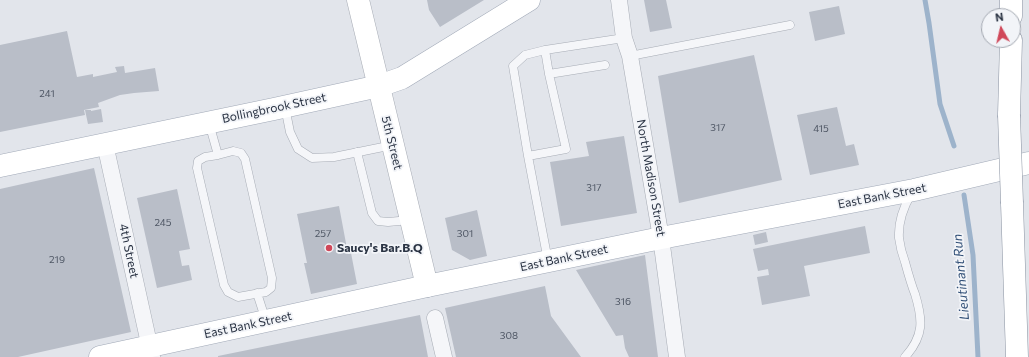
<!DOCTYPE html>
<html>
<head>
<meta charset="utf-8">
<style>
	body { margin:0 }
	#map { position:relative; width:1029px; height:357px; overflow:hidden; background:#e2e5eb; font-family:Commissioner,sans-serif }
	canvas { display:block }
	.north { position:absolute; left:981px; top:8px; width:40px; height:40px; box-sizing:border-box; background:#f2f4f8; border:1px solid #a2a7b0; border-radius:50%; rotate:352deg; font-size:11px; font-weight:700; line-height:16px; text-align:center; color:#2a3343 }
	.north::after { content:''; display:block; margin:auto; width:14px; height:18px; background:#d04759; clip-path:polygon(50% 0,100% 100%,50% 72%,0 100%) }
</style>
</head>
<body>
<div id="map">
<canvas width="1029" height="357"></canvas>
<div class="north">N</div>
</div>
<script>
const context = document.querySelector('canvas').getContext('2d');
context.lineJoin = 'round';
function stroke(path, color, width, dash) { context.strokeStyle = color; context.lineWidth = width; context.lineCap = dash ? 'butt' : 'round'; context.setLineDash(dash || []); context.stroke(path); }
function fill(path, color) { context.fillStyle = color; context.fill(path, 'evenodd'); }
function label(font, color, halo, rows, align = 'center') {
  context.font = font + ' Commissioner,sans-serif'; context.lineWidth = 3.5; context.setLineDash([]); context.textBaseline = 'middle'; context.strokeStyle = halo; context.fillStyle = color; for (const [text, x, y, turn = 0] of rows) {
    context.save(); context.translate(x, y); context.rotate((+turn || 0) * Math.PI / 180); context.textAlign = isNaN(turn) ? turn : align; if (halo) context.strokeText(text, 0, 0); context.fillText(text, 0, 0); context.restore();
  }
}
stroke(new Path2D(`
	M925,0L929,23L940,104L954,146
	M964,195L973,255L978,357`), '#9db3cb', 5);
fill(new Path2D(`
	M427,0H484L440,27L429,10Z
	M644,0H666L672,28L650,32Z
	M839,6L845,34L815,41L809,12Z
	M67,31L77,77L93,74V77L117,72L115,67L124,66L125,73L155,68L159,91L134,93L120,95L98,103L99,107L84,110L85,115L0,132V45Z
	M754,55L782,180L679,203L658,76Z
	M837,107L846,146L854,144L859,165L810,175L797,115Z
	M101,109L103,122L88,124L85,110H91V111Z
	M624,136L637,213L561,226L550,162L589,156L586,142Z
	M94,168L131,332L18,357H0V189Z
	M177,189L190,249L179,251L182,266L189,265L192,280L157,288L137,198Z
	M339,206L348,254L351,253L357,284L311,294L304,263H307L297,214Z
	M477,210L487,256L470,260L452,250L445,218Z
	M865,226L870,253L804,266L810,296L762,305L757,277L769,275L768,269L758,271L753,249Z
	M766,232L768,242L755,245L753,235Z
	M645,255L658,357H629L625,348L623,335L616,336L576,270Z
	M545,286L551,316L581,357H456L445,308Z
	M420,315L428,357H218V356Z`), '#b9bec8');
const lane = new Path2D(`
	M630,56L790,25
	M549,74L605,65
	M285,107L290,132L298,149L312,158L334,157L393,145
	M209,123L218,155L205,157L198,161L197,168L224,285L228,292L238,297L266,292L271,288L272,278L245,159L241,153L233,151L218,155
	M357,152L372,213L378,221L388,222L410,220
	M528,156L566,149L549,74L545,50
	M548,261L528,156L513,66L525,55L545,50L624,38
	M257,293L266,321
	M905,357C924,336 923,320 915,294C911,284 908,273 905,262C902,254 900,246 899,238C898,222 903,208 911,194`);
const street = new Path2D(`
	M619,0L624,38L630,56L661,238L677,357
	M105,144L152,357
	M435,318L444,357`);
const secondary = new Path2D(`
	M358,0L427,286`);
const primary = new Path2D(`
	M0,166L274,109L379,86L402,78L529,0
	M100,357L427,286L661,238L914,190L1029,163`);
const highway = new Path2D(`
	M1011,16V0
	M1009,115L1011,40
	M1012,203L1017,357`);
stroke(lane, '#a7acb5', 9);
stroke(street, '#a7acb5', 17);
stroke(secondary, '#a7acb5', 23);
stroke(primary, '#a1a9b7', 23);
stroke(highway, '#8992a1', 23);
stroke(lane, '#f5f6f9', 8);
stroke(street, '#f5f6f9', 16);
stroke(secondary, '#fff', 22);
stroke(primary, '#fff', 22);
stroke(highway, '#fff', 22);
const highwayBridge = new Path2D(`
	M1009,115L1012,203`);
stroke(highwayBridge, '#8992a1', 23, []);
stroke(highwayBridge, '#fff', 22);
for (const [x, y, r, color] of [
	[329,248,4,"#d04759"]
]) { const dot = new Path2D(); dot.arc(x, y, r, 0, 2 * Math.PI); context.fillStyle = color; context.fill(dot); stroke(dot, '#f2f4f8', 1.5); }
label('10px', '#4e5664', null, [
	["241",47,94],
	["317",718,128],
	["415",821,129],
	["317",594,188],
	["245",163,223],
	["257",323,234],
	["301",465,234],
	["219",57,260],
	["316",623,302],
	["308",509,336]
]);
label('12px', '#2a3343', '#f2f4f8', [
	["Bollingbrook Street",274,108,-12],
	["5th Street",392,143,76],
	["North Madison Street",651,178,80],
	["East Bank Street",882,196,-11],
	["4th Street",129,251,78],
	["East Bank Street",564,258,-12],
	["East Bank Street",248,325,-12]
]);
label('bold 12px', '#2a3343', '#f2f4f8', [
	["Saucy's Bar.B.Q",337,248]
], 'left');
label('italic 13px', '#335178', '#f2f4f8', [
	["Lieutinant Run",961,277,-95]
]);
</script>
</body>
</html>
